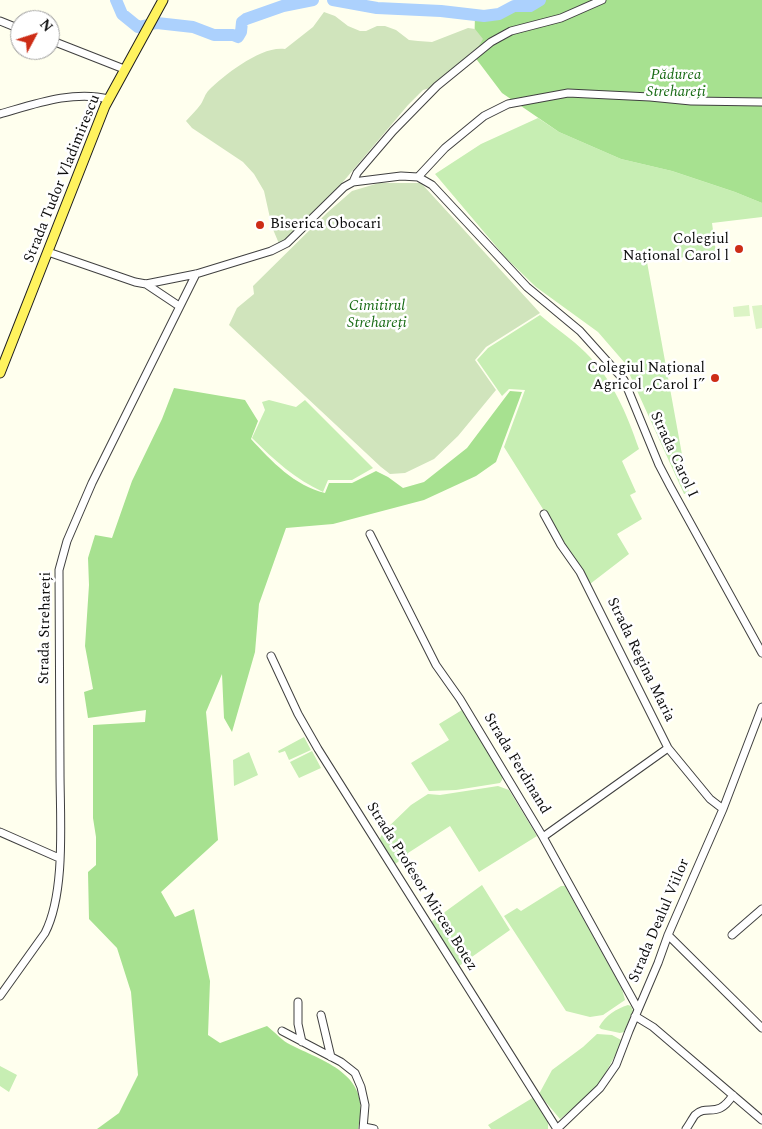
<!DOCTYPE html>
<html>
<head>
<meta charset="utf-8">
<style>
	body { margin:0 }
	#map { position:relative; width:762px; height:1129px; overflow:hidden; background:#ffe; font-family:Spectral,serif }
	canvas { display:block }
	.north { position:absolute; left:10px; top:10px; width:50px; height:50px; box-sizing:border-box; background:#fff; border:1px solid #9e9e9e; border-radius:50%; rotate:50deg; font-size:14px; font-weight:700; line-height:20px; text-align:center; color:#0d0d0d }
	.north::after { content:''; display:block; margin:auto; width:18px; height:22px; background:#cd2d16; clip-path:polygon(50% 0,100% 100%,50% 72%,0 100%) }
</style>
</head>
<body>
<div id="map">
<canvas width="762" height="1129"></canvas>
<div class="north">N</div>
</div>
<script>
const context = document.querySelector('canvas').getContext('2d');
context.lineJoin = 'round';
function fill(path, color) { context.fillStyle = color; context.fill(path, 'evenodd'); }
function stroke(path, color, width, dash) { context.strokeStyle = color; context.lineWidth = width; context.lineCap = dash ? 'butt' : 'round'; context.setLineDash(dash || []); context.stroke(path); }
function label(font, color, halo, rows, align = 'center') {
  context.font = font + ' Spectral,serif'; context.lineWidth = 5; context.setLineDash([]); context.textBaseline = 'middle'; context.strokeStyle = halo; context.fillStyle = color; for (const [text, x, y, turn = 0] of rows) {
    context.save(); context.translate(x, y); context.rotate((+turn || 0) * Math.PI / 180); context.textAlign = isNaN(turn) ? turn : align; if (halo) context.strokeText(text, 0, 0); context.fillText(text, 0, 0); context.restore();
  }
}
fill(new Path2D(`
	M538,118L559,132L621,159L672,171L735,192L762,203V217L712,223L716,253L647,262L689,493L684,494L624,362L598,332L536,287L506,258L435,174L481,144Z
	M540,315C555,328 572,339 585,352C612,378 627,414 639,449L622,461L636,492L630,495L642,519L617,534L629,554L590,584L504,447L525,390L509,389L502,396L477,360L488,348Z
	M269,400L296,407L305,400L373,468L352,480H328L323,492C295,479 274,460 252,438L265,410L262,402Z
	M462,710L503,776L502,780L500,783L456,790L429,791L411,763L449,740L439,724Z
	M304,737L311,750L289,760L285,751L279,753L278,751Z
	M312,751L321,768L299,778L290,762Z
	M249,752L258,775L234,786L233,760Z
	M498,786L509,790L537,836L479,872L450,826L408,853V855L395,864L379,840L384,831L411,805L428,794L440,795Z
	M482,885L510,930L459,966L431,922Z
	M561,886H565L622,989L625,1000L603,1015L590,1017L566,1011L504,916L517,908L521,911Z
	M628,1005L631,1006L633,1011L624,1032L620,1033L601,1029L599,1027C606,1015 616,1009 628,1005Z
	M597,1034L612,1035L623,1041L600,1083L590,1094L560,1119L539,1094L552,1070L583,1047Z
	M0,1066L17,1075L9,1092L0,1086Z
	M534,1097L548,1120V1129H491L488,1125Z`), '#c7eeb3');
fill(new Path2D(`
	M537,0H762V203L735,192L672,171L621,159L559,132L502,93L474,56L475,14L521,7Z
	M174,388L245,400L258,421L251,439C271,461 295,486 325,493L329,483H352L376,471L388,477L403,488L424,482L467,448L510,391L522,392L496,462L476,476L424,500L333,524L286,528L259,604L255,652L232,732L224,718L222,674L206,712L218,840L161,892L175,917L194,909L210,981L208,1035L220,1043L267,1026C275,1032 282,1041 291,1045C329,1064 372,1075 358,1129H97L119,1113L138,1075L131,992L117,948L89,919L88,872L96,865V837L93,818V725L145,722L146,710L88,718L84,692L93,689L85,646L89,585L88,558L95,535L112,538L132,481L162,419Z`), '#a7e190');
fill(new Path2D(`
	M324,12L335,16L348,26L360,31H366L377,26H385L396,30L409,40L418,41L432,42L468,28L475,29L483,39L472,58L437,86L423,90L408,105L315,215L280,246L272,227L264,191L254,174L243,162L192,128L186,121C191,115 197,110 201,104C204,99 205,94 209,90C224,75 262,45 285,49L313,27Z
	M379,183H421L540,313L486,347L475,360L496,390L458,436L434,459L405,473L390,474L381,467L229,325L237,308L254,294L253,286L328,212L352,191Z`), '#d0e4bc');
fill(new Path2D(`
	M749,305L750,316L734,317L733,307Z
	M762,305V328L756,329L752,306Z`), '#dcf4c5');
stroke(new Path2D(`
	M116,0L122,14L138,27L157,23L193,27L214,35H233L238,37L241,32L242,22L246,19L283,6L313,0
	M333,0L377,8L441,11L484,16L499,14L514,6H530L540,0`), '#acd1fd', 12);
const minor = new Path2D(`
	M0,21L20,29
	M50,40L124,69
	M0,114C35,104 73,90 109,99
	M418,177L445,148L484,116L508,104L568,93L650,97L691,101L762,102
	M353,182L357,173L393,131L437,86L491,42L511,31L561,18L602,0
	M48,252L135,282L146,284L196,274L271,251L287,243L344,187L353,182L401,176L418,177L432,185L527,287L580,331L624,380L659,465L670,486L762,653
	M146,284L179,306
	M544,514L561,545L580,572L668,748L710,799L723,809
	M370,534L436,665L460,699L543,837L638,1009
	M271,656L298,714L318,749L557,1129
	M0,832L59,858
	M543,837L668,748
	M668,935L762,1028
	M732,935L762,909
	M0,996L45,933C66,892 60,818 60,771C60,704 59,637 59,570L67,541L92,483L196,274
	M298,1002V1024L302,1042
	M321,1015L331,1057
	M635,1016L653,1027L762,1120
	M282,1031L341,1062L355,1073L361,1087L365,1105L363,1129
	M364,1127L374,1129
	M557,1129L600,1088L616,1065L629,1031L658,963L668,935L723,809L762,707
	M686,1129C689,1125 692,1119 695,1115C708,1103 717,1120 733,1095`);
const major = new Path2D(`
	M0,373L105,106L163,0`);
stroke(minor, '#404040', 9);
stroke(major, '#1e1e1e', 11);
stroke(minor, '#fff', 7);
stroke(major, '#fff35e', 9);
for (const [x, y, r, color] of [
	[260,225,5,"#cd2d16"],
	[739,249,5,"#cd2d16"],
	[715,378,5,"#cd2d16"]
]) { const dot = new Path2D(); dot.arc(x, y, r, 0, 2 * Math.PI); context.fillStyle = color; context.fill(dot); stroke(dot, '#fff', 2); }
label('italic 15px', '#1a6c16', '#fff', [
	["Pădurea",676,76],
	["Strehareți",676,93],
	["Cimitirul",377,307],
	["Strehareți",377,324]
]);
label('15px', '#0d0d0d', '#fff', [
	["Strada Tudor Vladimirescu",63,179,-68],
	["Strada Carol I",673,455,65],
	["Strada Strehareți",46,628,-89],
	["Strada Regina Maria",640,660,64],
	["Strada Ferdinand",516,764,59],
	["Strada Profesor Mircea Botez",421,887,58],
	["Strada Dealul Viilor",660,921,-67]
]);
label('15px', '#0d0d0d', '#fff', [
	["Biserica Obocari",270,225,"left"],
	["Colegiul",729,240],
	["Național Carol l",729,257],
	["Colegiul Național",705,369],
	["Agricol „Carol I”",705,386]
], 'right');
</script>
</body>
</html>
